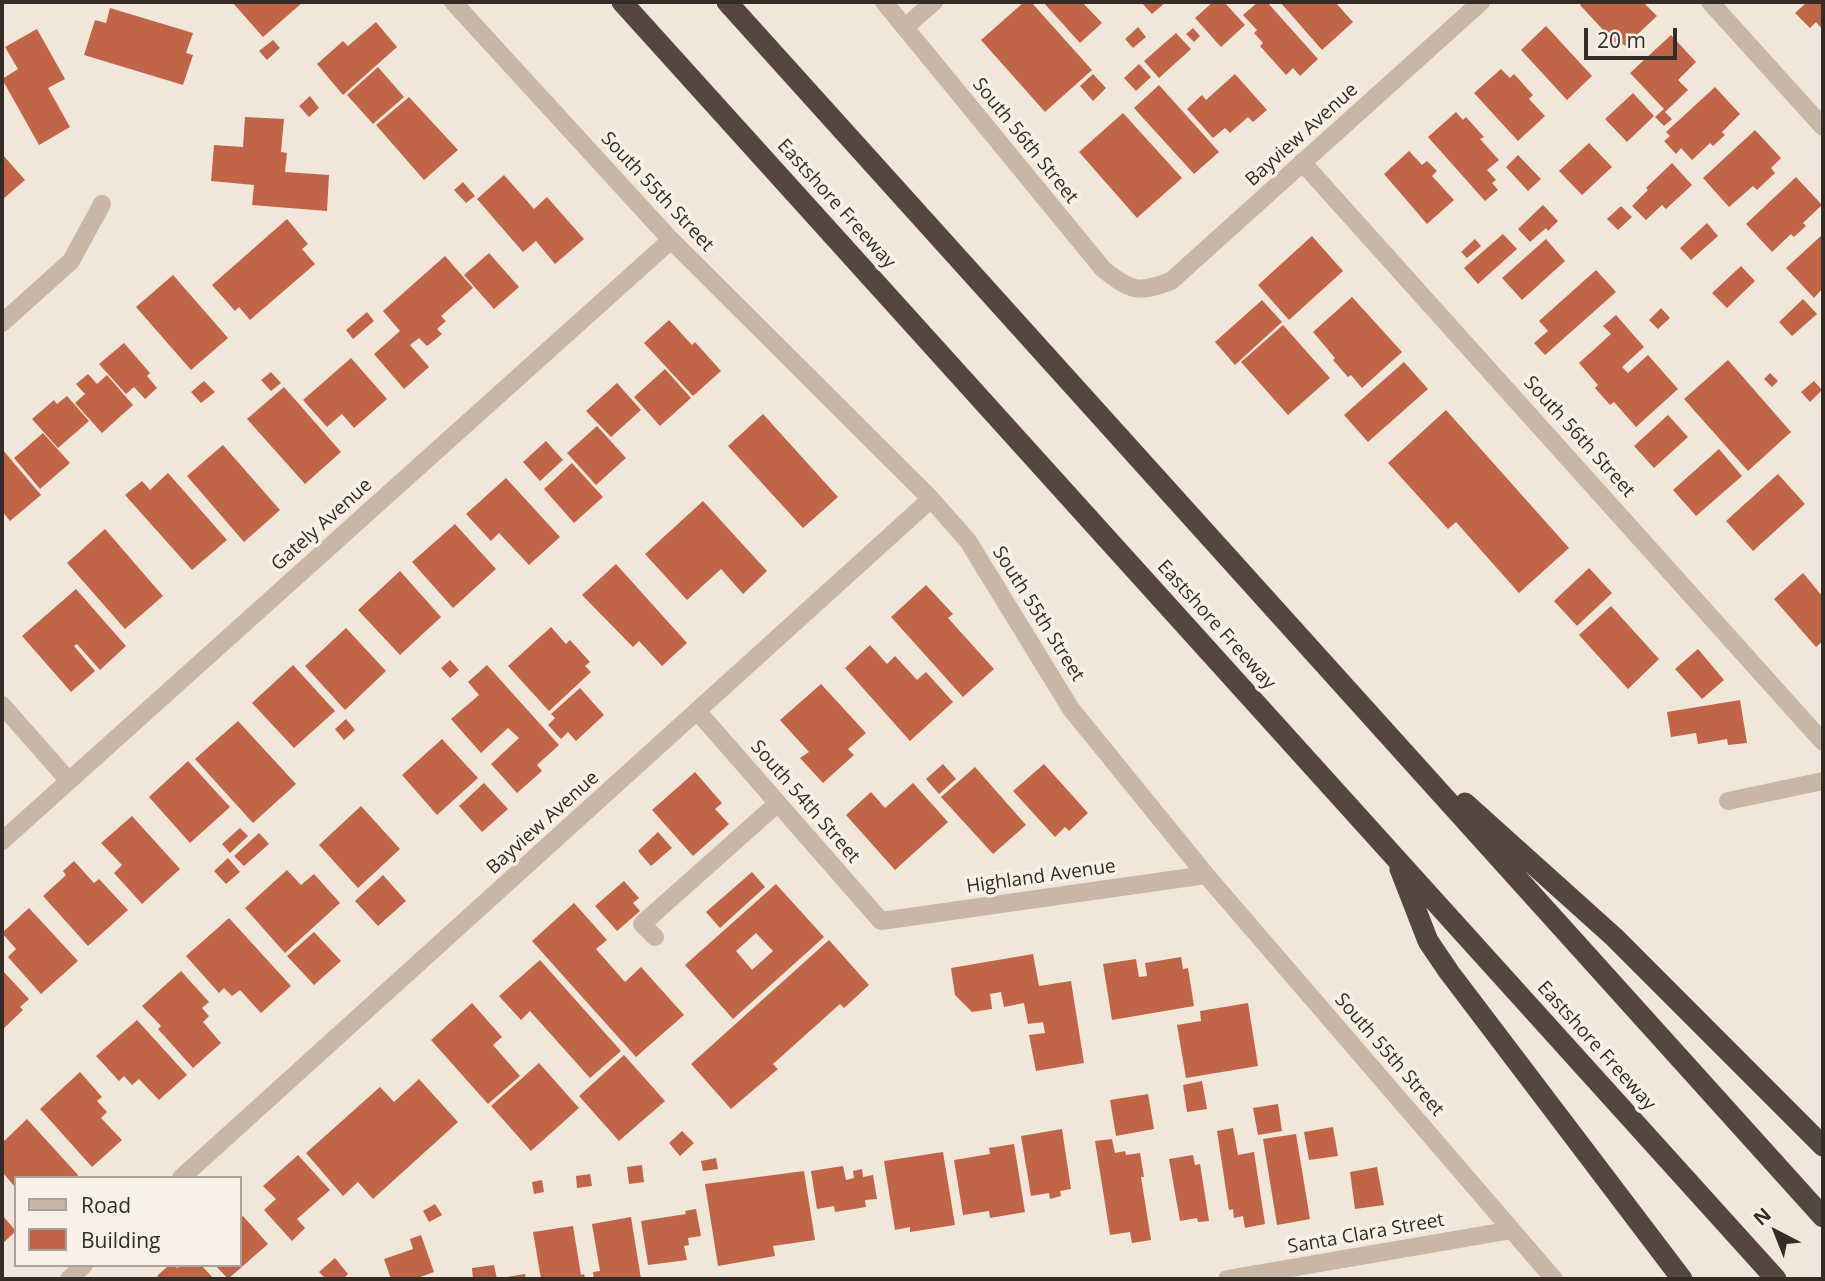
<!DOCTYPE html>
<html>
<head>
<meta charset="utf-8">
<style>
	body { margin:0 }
	#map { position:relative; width:1825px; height:1281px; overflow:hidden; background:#f0e6da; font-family:"Open Sans",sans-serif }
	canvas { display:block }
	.frame { position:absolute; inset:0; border:4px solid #352b27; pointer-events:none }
	.legend { position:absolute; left:14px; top:1176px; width:228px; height:91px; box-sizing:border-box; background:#f8f0e6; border:2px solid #aaa19a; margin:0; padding:9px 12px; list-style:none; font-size:21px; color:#352b27 }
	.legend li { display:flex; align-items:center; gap:14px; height:35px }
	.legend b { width:35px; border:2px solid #aaa19a }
	.north { position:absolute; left:1741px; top:1197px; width:70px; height:70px; -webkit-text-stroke:5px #f8f0e6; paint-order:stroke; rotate:318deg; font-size:19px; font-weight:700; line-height:28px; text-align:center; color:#352b27 }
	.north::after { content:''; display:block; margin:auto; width:24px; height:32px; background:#352b27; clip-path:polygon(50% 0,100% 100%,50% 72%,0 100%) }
	.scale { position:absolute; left:1584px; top:28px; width:93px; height:32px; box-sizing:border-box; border:4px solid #352b27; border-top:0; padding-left:9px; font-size:21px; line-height:24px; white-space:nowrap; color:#352b27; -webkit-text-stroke:5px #f8f0e6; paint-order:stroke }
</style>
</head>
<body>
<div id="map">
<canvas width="1825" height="1281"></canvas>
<div class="frame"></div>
<ul class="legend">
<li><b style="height:9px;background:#c8b6a7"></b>Road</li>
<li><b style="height:19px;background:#c16548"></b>Building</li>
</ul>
<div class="north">N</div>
<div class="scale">20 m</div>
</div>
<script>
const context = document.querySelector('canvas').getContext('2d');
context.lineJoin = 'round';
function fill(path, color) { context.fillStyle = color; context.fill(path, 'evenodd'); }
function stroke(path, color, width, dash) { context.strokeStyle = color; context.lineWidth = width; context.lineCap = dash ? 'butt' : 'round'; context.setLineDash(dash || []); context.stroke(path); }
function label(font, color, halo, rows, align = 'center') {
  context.font = font + ' "Open Sans",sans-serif'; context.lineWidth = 7; context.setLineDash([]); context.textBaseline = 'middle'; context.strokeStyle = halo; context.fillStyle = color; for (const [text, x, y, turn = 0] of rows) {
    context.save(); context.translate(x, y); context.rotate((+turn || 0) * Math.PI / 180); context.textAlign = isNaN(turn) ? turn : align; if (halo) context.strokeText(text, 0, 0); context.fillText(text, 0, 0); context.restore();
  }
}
fill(new Path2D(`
	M232,2H303L263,37Z
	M1024,2H1031L1092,70L1045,112L981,40Z
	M1043,2H1082L1102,23L1080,43Z
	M1141,2H1166L1152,14Z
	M1213,2H1224L1245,25L1221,47L1195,18Z
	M1258,2H1267L1318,59L1300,76L1293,68L1286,75L1260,46L1263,43L1254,33L1257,30L1243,15Z
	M1280,2H1335L1353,22L1322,50Z
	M1583,2H1643L1657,16L1625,46L1620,41L1617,45L1580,5Z
	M1807,2H1823V30L1816,22L1810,28L1795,13Z
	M110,8L193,33L186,53L193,55L183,85L84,55L95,20L106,23Z
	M376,22L397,47L343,95L317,64L343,41L348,46Z
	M1546,26L1592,76L1567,100L1521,50Z
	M1138,27L1146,37L1133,48L1125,39Z
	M1193,28L1200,36L1194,42L1186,34Z
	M37,29L65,79L48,88L70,127L39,145L2,79L18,69L5,47Z
	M1176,33L1191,49L1159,78L1144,61Z
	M1671,35L1696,62L1678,80L1688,90L1665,112L1672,119L1664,126L1655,117L1664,109L1630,73Z
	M273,40L280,48L267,60L259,51Z
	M1139,64L1151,77L1136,91L1124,78Z
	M378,67L404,97L373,124L347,95Z
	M1501,69L1510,78L1514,74L1533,95L1529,99L1545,116L1518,141L1474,93Z
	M1093,74L1106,88L1093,101L1080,86Z
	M1235,74L1267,110L1253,122L1248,117L1230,133L1225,128L1213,138L1187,109L1202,95L1206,100Z
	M1159,85L1219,152L1194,174L1134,108Z
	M1715,87L1740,114L1722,132L1725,135L1713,146L1710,143L1692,160L1681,148L1676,154L1664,141L1670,136L1666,132Z
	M1633,93L1654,116L1627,142L1605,119Z
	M310,96L319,108L309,117L299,106Z
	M409,97L458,150L424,180L376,125Z
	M1456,112L1463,120L1466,117L1484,137L1480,139L1499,160L1487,170L1496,180L1492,183L1498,190L1485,201L1428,137Z
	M1123,113L1182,178L1137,218L1079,152Z
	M245,117L284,119L281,152L287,153L285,172L329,175L327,211L252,205L254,185L211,181L214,145L243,147Z
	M1755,130L1781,158L1771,168L1775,173L1757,190L1753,186L1729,207L1703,178Z
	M1589,143L1612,167L1582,195L1559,171Z
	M1409,151L1422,165L1427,161L1437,171L1432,176L1454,200L1427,224L1384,174Z
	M2,154L25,180L2,200Z
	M1518,155L1541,179L1528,191L1506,167Z
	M1672,163L1692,185L1666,209L1662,205L1646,220L1632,206L1648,190L1646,188Z
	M504,175L534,209L547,197L584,239L555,264L536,241L523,252L477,199Z
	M1796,177L1822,205L1803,223L1806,226L1794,237L1791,234L1772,252L1746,224Z
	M463,182L475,196L466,203L454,190Z
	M1543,205L1558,221L1548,231L1546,228L1530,242L1518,229Z
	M1621,206L1632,217L1618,230L1607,219Z
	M287,219L308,244L302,249L315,264L250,320L239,307L235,311L212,285Z
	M1707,223L1718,236L1691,260L1680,248Z
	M1503,234L1517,249L1478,284L1464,268Z
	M1823,234V288L1814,298L1786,268Z
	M1312,236L1343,271L1289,320L1258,285Z
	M1475,239L1481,246L1467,258L1461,252Z
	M1546,239L1565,261L1522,300L1502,278Z
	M489,253L519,287L494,309L464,275Z
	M445,256L473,288L441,316L446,321L437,329L442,334L427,346L419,338L410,345L429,367L404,389L374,354L400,331L383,311Z
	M1741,266L1755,281L1727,308L1712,293Z
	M1596,270L1616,292L1545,355L1534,343L1548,331L1539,321Z
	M173,275L228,338L191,370L136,307Z
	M1352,297L1402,352L1362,388L1351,375L1348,377L1333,360L1335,358L1313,332Z
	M1803,299L1817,314L1792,336L1779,322Z
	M1262,300L1282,322L1235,365L1215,342Z
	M1661,308L1670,318L1658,329L1649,320Z
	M367,312L374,321L353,339L346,330Z
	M1616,315L1644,347L1622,367L1628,373L1648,355L1678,389L1636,427L1614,402L1610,405L1595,388L1598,385L1579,363L1611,334L1603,326Z
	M669,320L692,345L695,342L721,371L693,396L644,343Z
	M1283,325L1330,378L1288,415L1241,362Z
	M124,343L150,373L147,376L157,388L145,399L134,387L126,394L99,364Z
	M351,358L387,399L354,428L342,414L327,427L303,400Z
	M1728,360L1791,432L1748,471L1684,399Z
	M1404,362L1428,389L1368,442L1344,415Z
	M665,369L691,398L660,426L634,397Z
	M271,372L281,383L271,391L261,380Z
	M1770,373L1778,381L1772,387L1764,379Z
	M88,374L97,384L107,375L133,405L102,433L75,403L85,394L76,384Z
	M204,381L215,392L201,403L191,392Z
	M1814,381L1822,390L1810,402L1801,392Z
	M617,383L641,410L611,437L586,411Z
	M284,387L341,452L305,484L247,419Z
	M67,396L89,421L58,448L32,419L54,400L57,404Z
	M1446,410L1569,548L1519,593L1456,522L1448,529L1388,463Z
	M763,414L838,497L803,528L728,446Z
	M1668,415L1688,437L1654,468L1634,446Z
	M597,426L626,458L596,485L567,453Z
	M43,433L70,463L40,489L14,458Z
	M546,441L563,460L540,481L523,462Z
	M223,445L280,510L244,542L187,476Z
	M2,449L41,495L10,521L2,511Z
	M1719,449L1742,476L1696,516L1673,490Z
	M572,463L603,497L574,523L544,489Z
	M168,473L227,540L192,570L125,495L142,481L150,490Z
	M1778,474L1805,504L1753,551L1726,521Z
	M506,478L560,537L529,565L499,533L491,541L466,514Z
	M703,501L767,571L743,594L721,569L687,600L645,554Z
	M455,524L496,569L453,608L412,562Z
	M105,529L163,596L125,629L67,563Z
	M616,564L687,643L662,666L639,641L633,647L582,595Z
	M1589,568L1612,593L1577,626L1554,601Z
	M400,571L441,617L400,655L358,610Z
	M1803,573L1823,597V641L1816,647L1774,599Z
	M926,585L953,614L948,618L994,669L963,697L891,617Z
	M76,589L126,646L100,670L77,644L74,646L95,671L71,692L22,636Z
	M1611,606L1659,659L1628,689L1579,635Z
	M551,627L566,644L570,640L590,662L585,666L591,672L549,711L508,666Z
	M346,628L386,671L345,710L305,666Z
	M870,645L887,664L895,656L917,680L926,672L953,702L910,741L845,668Z
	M1698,649L1724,680L1702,699L1675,669Z
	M450,660L459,670L450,678L441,668Z
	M293,665L335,711L294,748L252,703Z
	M487,665L559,745L537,765L542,771L517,793L491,764L519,738L508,728L481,753L451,719L479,695L468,682Z
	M821,684L866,733L848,749L854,755L823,783L800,758L809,752L780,720Z
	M580,688L604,715L576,741L568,732L561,739L548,725L555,718L551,714Z
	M1740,700L1747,743L1728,745L1727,739L1698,744L1696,733L1671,737L1667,712Z
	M346,719L355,730L344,740L335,729Z
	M238,721L296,784L253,823L195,759Z
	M442,739L478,778L437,815L402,775Z
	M188,761L230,807L190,843L149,797Z
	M943,764L956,779L939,794L926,779Z
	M1044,764L1088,813L1069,831L1065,827L1055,837L1013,791Z
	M975,767L1026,825L993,854L941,797Z
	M695,772L722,803L715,809L729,824L693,856L652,810Z
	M484,783L508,809L482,832L459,806Z
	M913,783L948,822L895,870L846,815L871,792L885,808Z
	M361,806L400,849L358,888L319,845Z
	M132,816L180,869L142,904L114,873L122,865L101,843Z
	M240,828L248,836L230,853L222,844Z
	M658,832L672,848L651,866L638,851Z
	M259,833L269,844L244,866L234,856Z
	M228,858L240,872L226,884L214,871Z
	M74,861L94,883L99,879L128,910L88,946L43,896L66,875L63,871Z
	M287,870L301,885L314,874L340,903L285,953L245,908Z
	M752,872L765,887L720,928L706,912Z
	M383,875L406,901L378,926L355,901Z
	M624,881L639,898L633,903L640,911L617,931L595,906Z
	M776,884L824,937L733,1019L685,965ZM756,933L773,951L752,970L736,951Z
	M574,903L607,940L596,949L625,982L641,967L684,1015L636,1057L532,941Z
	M29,908L78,961L41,994L8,957L16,949L2,933Z
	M229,918L291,986L261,1013L240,990L232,996L224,988L219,993L186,956Z
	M314,932L341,961L314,985L287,956Z
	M829,940L869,985L844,1008L840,1004L773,1064L778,1069L731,1109L691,1064Z
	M1033,954L1039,986L1071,981L1084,1063L1036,1071L1029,1035L1045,1033L1043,1022L1028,1024L1024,1003L1004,1007L1001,992L990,994L992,1009L972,1012L955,995L951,968Z
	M1181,957L1183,969L1188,968L1194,1006L1112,1020L1103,964L1136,959L1139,977L1147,976L1145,963Z
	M540,960L621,1051L590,1078L530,1011L521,1020L499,996Z
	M3,971L29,999L20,1007L23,1010L2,1030Z
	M181,971L209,1002L202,1008L209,1016L203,1022L221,1043L193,1068L158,1029L161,1026L142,1006Z
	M472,1003L502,1037L493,1045L520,1076L488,1104L431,1040Z
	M1248,1003L1258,1066L1186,1078L1177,1025L1201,1021L1200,1011Z
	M137,1020L187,1075L159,1100L139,1079L132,1085L124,1076L119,1081L96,1056Z
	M624,1055L665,1101L619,1141L579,1096Z
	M539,1063L579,1108L531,1151L491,1106Z
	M80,1072L102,1097L97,1101L107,1112L101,1118L122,1140L92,1167L40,1109Z
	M419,1079L458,1122L373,1199L358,1182L343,1196L306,1153L380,1087L394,1102Z
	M1202,1081L1207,1109L1187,1112L1183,1085Z
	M1148,1094L1154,1129L1116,1136L1110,1100Z
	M1278,1104L1282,1131L1258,1135L1253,1108Z
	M27,1119L78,1175L76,1178H16V1188L2,1172V1143Z
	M1333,1127L1338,1156L1309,1160L1304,1132Z
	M1233,1128L1238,1155L1254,1152L1265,1224L1245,1228L1243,1216L1234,1218L1233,1209L1229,1210L1217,1131Z
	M1062,1129L1071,1189L1060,1191L1061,1196L1050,1199L1049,1193L1031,1196L1021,1136Z
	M682,1131L694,1143L680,1156L669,1143Z
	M1296,1134L1310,1219L1277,1225L1263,1139Z
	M1112,1139L1115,1153L1125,1151L1126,1155L1140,1153L1144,1177H1141L1151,1240L1132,1243L1130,1232L1110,1235L1095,1141Z
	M1014,1144L1025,1212L990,1218L989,1211L963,1215L954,1160L990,1154L989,1148Z
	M943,1152L955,1225L910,1232V1227L895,1230L884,1161Z
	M298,1155L330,1190L297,1219L305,1228L292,1241L264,1210L276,1199L263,1186Z
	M1193,1155L1195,1165L1200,1164L1209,1221L1198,1222L1197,1218L1180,1221L1169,1159Z
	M716,1158L718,1169L703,1171L701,1161Z
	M642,1165L644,1182L629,1184L627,1167Z
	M843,1166L846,1180L854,1178L853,1171L862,1169L863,1177L873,1175L877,1199L865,1200L866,1207L835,1212L834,1206L817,1209L811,1171Z
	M1377,1167L1384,1205L1355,1209L1350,1172Z
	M804,1171L815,1240L773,1246L775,1256L718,1266L705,1184Z
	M590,1174L592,1186L577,1188L576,1176Z
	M542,1180L544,1192L534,1194L532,1182Z
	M435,1204L442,1215L429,1222L423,1211Z
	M696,1209L701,1236L688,1238L689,1245L684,1246L687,1260L648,1265L641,1221L686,1214L685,1211Z
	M2,1215L16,1231L2,1244Z
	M243,1216L268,1244L228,1279L215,1265H240V1219Z
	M631,1217L641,1279H594L593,1272L600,1271L592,1224Z
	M573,1226L581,1275L584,1274L585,1279H541L533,1232Z
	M421,1235L434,1272L415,1279H391L384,1259L413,1249L410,1239Z
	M335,1258L348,1274L343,1279H326L319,1272Z
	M169,1265H174L177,1268L181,1265H201L214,1279H160L157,1276Z
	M494,1265L497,1279H473L472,1268Z
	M525,1274L526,1279H501V1278Z`), '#c16548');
stroke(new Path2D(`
	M453,2L671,240L931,499L968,541L1071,709L1206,875L1554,1279
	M884,2L1103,269C1131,291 1137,294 1171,281L1481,2
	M1710,2L1823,127
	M905,27L934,2
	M1302,162L1823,742
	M2,323L71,261L102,204
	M2,705L69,781
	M698,712L881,921L1206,875
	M1728,801L1823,781
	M2,841L671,240
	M655,937L642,924L778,803
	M181,1178L931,499
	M69,1279L84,1265
	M1227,1279L1512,1230`), '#c8b6a7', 18);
stroke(new Path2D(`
	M622,2L1776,1279
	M727,2L1823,1217
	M1465,803L1614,937L1823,1146
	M1400,869L1428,941L1449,972L1682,1279`), '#55463f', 21);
label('19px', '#352b27', '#f8f0e6', [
	["Bayview Avenue",1302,135,-42],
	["South 56th Street",1025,141,51],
	["South 55th Street",657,192,47],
	["Eastshore Freeway",836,204,48],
	["South 56th Street",1579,437,48],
	["Gately Avenue",322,525,-42],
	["South 55th Street",1038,614,58],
	["Eastshore Freeway",1216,625,48],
	["South 54th Street",805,802,49],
	["Bayview Avenue",543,823,-42],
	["Highland Avenue",1041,877,-8],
	["Eastshore Freeway",1596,1046,48],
	["South 55th Street",1389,1055,49],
	["Santa Clara Street",1366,1234,-10]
]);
</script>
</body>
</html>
